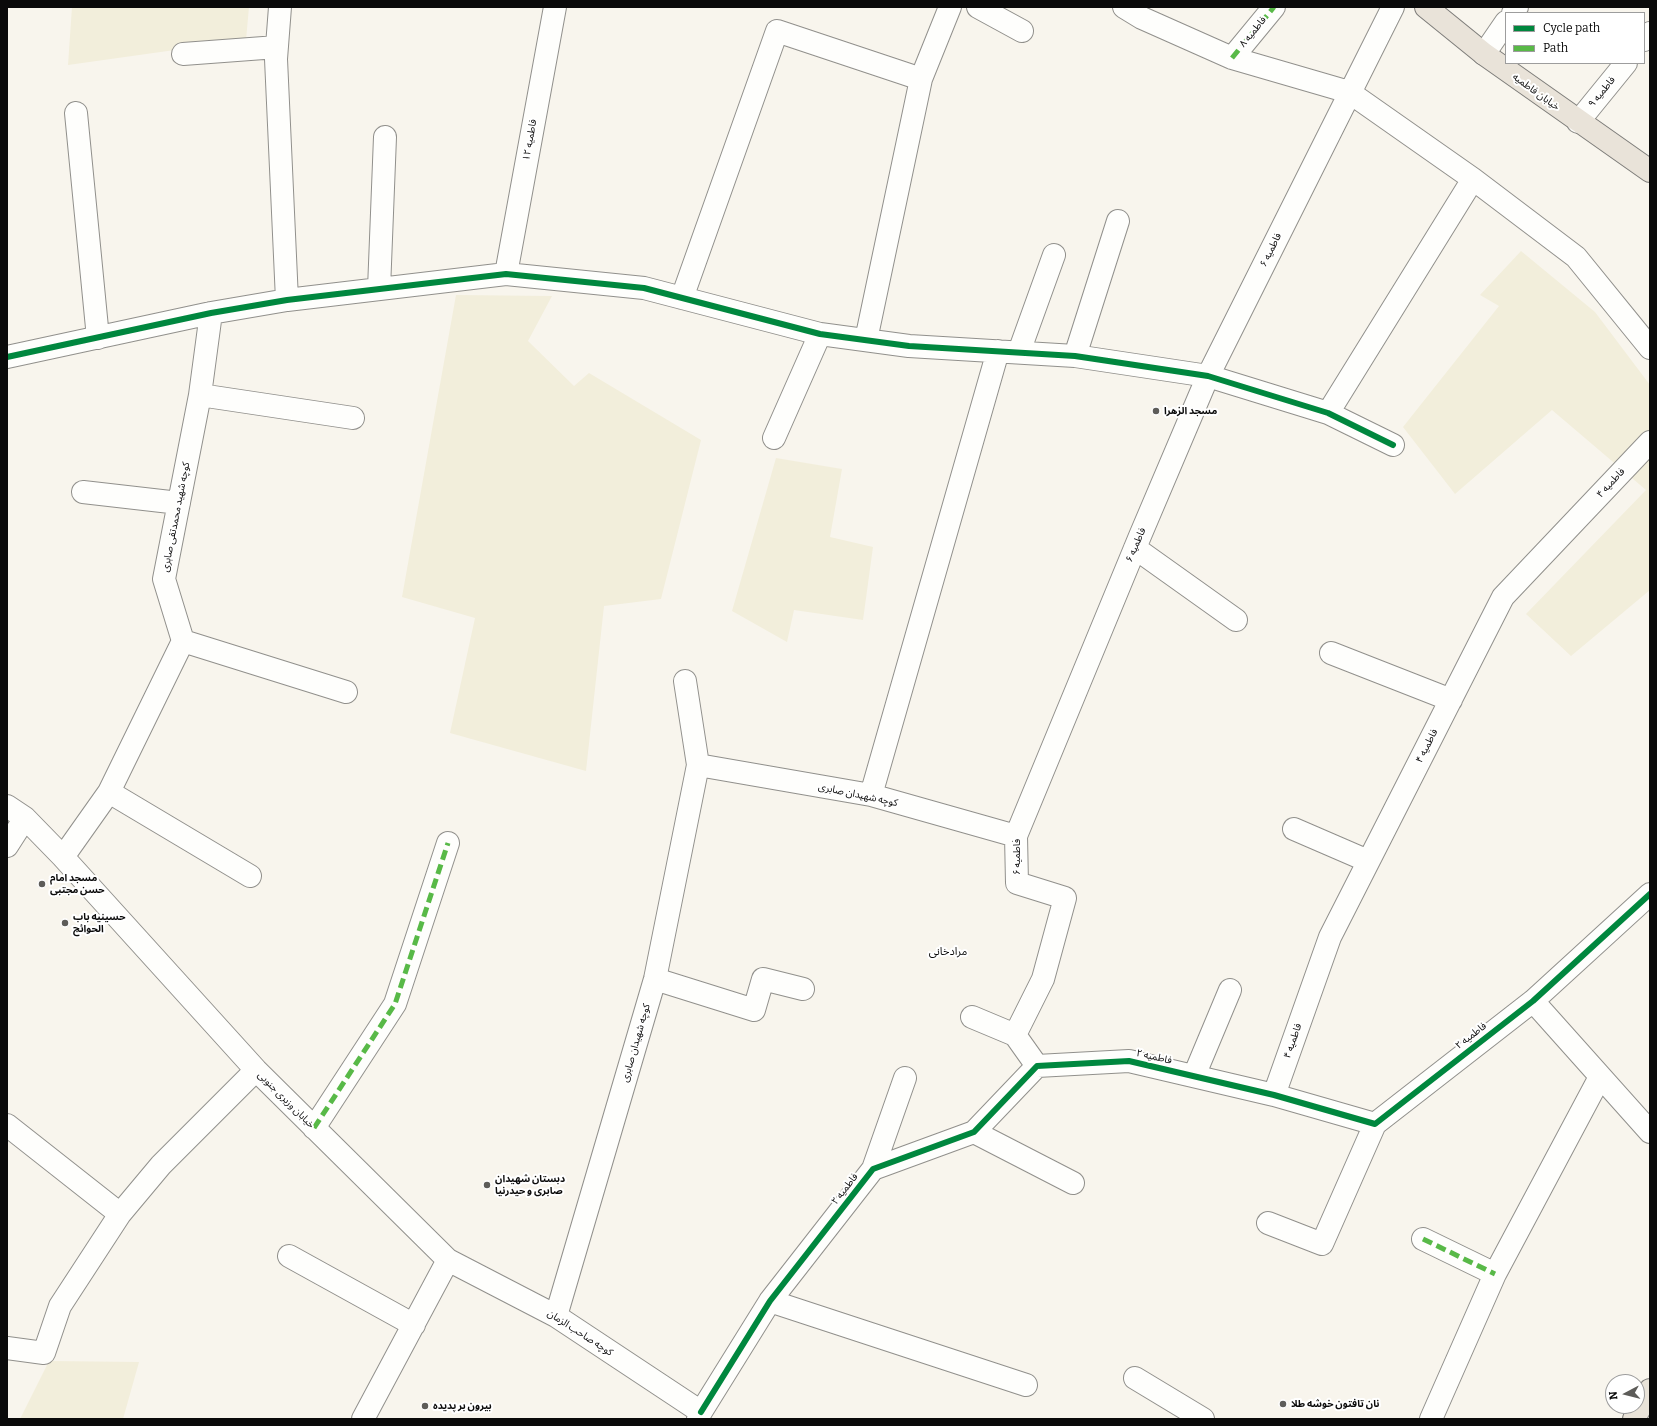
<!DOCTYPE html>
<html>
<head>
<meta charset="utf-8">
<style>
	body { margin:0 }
	#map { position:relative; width:1657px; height:1426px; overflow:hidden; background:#f8f5ed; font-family:Bitter,serif }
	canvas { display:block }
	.frame { position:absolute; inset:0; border:8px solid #0a0a0a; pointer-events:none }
	.legend { position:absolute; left:1505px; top:12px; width:140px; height:52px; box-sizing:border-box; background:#fff; border:1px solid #9d9d9d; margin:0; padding:5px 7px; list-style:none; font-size:12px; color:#0a0a0a }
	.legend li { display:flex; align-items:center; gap:8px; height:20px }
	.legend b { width:20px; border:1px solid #9d9d9d }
	.north { position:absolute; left:1605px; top:1374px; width:40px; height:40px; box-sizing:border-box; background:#fff; border:1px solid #9d9d9d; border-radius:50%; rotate:263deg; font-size:11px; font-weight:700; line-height:16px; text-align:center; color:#0a0a0a }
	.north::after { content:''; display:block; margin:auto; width:14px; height:18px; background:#5d5c59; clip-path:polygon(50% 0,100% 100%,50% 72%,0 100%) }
</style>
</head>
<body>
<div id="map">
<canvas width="1657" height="1426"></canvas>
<div class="frame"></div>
<ul class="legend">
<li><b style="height:5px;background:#00873e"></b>Cycle path</li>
<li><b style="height:5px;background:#58b947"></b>Path</li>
</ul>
<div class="north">N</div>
</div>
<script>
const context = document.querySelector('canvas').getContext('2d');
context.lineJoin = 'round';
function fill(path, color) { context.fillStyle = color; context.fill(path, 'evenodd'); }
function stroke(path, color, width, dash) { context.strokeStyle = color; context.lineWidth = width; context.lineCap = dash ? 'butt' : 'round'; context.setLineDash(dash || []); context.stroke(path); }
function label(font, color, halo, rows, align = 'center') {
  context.font = font + ' Bitter,"Noto Sans Arabic",serif'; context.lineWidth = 4; context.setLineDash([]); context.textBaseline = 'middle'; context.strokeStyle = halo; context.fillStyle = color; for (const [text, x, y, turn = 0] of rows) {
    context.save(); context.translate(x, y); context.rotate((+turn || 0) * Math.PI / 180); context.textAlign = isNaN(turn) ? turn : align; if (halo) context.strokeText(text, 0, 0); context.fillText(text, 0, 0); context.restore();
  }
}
fill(new Path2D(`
	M72,7H249L246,40L68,65Z
	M1521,251L1595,312L1650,385V590L1571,656L1526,614L1646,490L1552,410L1455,494L1403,427L1499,306L1480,295Z
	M456,295L552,296L528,341L574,386L589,373L701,440L661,599L604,606L586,771L450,733L475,618L402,597Z
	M776,458L842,469L830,537L873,547L863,620L794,610L787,642L732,611Z
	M49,1361L139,1362L123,1419H20Z`), '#f2eedb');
const minor = new Path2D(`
	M280,7L276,59L287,300
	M978,7L1022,31
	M1124,7L1142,18L1232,58L1349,92L1473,179L1576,257L1650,348
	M1513,13L1517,7
	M1644,40L1650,33
	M183,54L277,47
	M1484,54L1506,22
	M1232,58L1274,7
	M76,113L98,338
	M1578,122L1626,63
	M506,274L555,7
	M379,289L385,137
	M682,298L777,31L921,79
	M866,340L921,79L950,7
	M1019,352L1054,255
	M1075,356L1118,221
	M7,357L211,313L287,300L506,274L644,288L820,334L909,346L1075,356L1208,376L1328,413L1393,445
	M200,395L353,418
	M1328,413L1473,179
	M774,438L820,334
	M83,492L179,503
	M1135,548L1236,620
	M183,641L346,692
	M1331,653L1451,700
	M685,681L698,765
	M109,792L250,876
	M871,795L998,351
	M7,806L25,818L63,857L256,1070L448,1260L363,1419
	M1294,829L1368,861
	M7,846L25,818
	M63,857L109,792L183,641L164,579L200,395L211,313
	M655,979L754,1010L763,979L803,989
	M1533,1001L1650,1132
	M972,1017L1015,1035
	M1037,1066L1015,1035L1043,979L1065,898L1017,883L1016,836L1140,536L1208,376L1393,7
	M1194,1076L1230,990
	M1274,1095L1330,937L1503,597L1650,442
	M7,1125L120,1214
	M314,1128L395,1004L448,843
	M974,1132L1073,1183
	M873,1169L905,1078
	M1268,1223L1322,1244L1375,1124
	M1423,1239L1495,1274
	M289,1256L414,1325
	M448,1260L556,1316L701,1412L698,1419
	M770,1301L1026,1385
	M556,1316L655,979L698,765L871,795L1016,836
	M7,1348L44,1353L60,1306L120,1214L161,1165L256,1070
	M1135,1378L1203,1419
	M701,1412L770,1301L873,1169L974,1132L1037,1066L1129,1061L1274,1095L1375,1124L1533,1001L1650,894
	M1431,1419L1495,1274L1600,1077`);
const major = new Path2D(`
	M1426,7L1484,54L1650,171
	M1634,1419L1650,1390`);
stroke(minor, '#91908c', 24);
stroke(major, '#7e7d7a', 24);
stroke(minor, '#fefefc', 22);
stroke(major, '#e9e3d9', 22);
stroke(new Path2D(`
	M1232,58L1274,7
	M314,1128L395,1004L448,843
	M1423,1239L1495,1274`), '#58b947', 5, [10, 5]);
stroke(new Path2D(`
	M7,357L211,313L287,300L506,274L644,288L820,334L909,346L1075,356L1208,376L1328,413L1393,445
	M701,1412L770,1301L873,1169L974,1132L1037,1066L1129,1061L1274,1095L1375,1124L1533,1001L1650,894`), '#00873e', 6);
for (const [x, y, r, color] of [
	[1156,411,4,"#5d5c59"],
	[42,884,4,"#5d5c59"],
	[65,923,4,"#5d5c59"],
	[487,1185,4,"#5d5c59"],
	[1283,1404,4,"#5d5c59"],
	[425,1406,4,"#5d5c59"]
]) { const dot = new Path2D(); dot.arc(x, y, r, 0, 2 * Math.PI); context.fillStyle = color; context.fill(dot); stroke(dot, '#fff', 1.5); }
label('10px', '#0a0a0a', '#fff', [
	["فاطمیه ۸",1253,32,-51],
	["خیابان فاطمیه",1536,92,36],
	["فاطمیه ۹",1602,92,-51],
	["فاطمیه ۱۲",530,140,-80],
	["فاطمیه ۶",1271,250,-64],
	["فاطمیه ۴",1611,483,-47],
	["کوچه شهید محمدتقی صابری",176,517,-79],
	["فاطمیه ۶",1136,545,-67],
	["فاطمیه ۴",1427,746,-63],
	["کوچه شهیدان صابری",858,795,12],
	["فاطمیه ۶",1017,857,-90],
	["فاطمیه ۲",1471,1036,-38],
	["فاطمیه ۴",1293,1041,-71],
	["کوچه شهیدان صابری",636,1043,-74],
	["فاطمیه ۲",1154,1057,13],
	["خیابان وزیری جنوبی",286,1100,45],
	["فاطمیه ۲",845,1189,-52],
	["کوچه صاحب الزمان",580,1333,33]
]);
label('bold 10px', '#0a0a0a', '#fff', [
	["مسجد الزهرا",1164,411],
	["مسجد امام",50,878],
	["حسن مجتبی",50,890],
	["حسینیه باب",73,917],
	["الحوائج",73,929],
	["دبستان شهیدان",495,1179],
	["صابری و حیدرنیا",495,1191],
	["نان تافتون خوشه طلا",1291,1404],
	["بیرون بر پدیده",433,1406]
], 'left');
label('11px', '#0a0a0a', '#fff', [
	["مرادخانی",948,952]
]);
</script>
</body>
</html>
